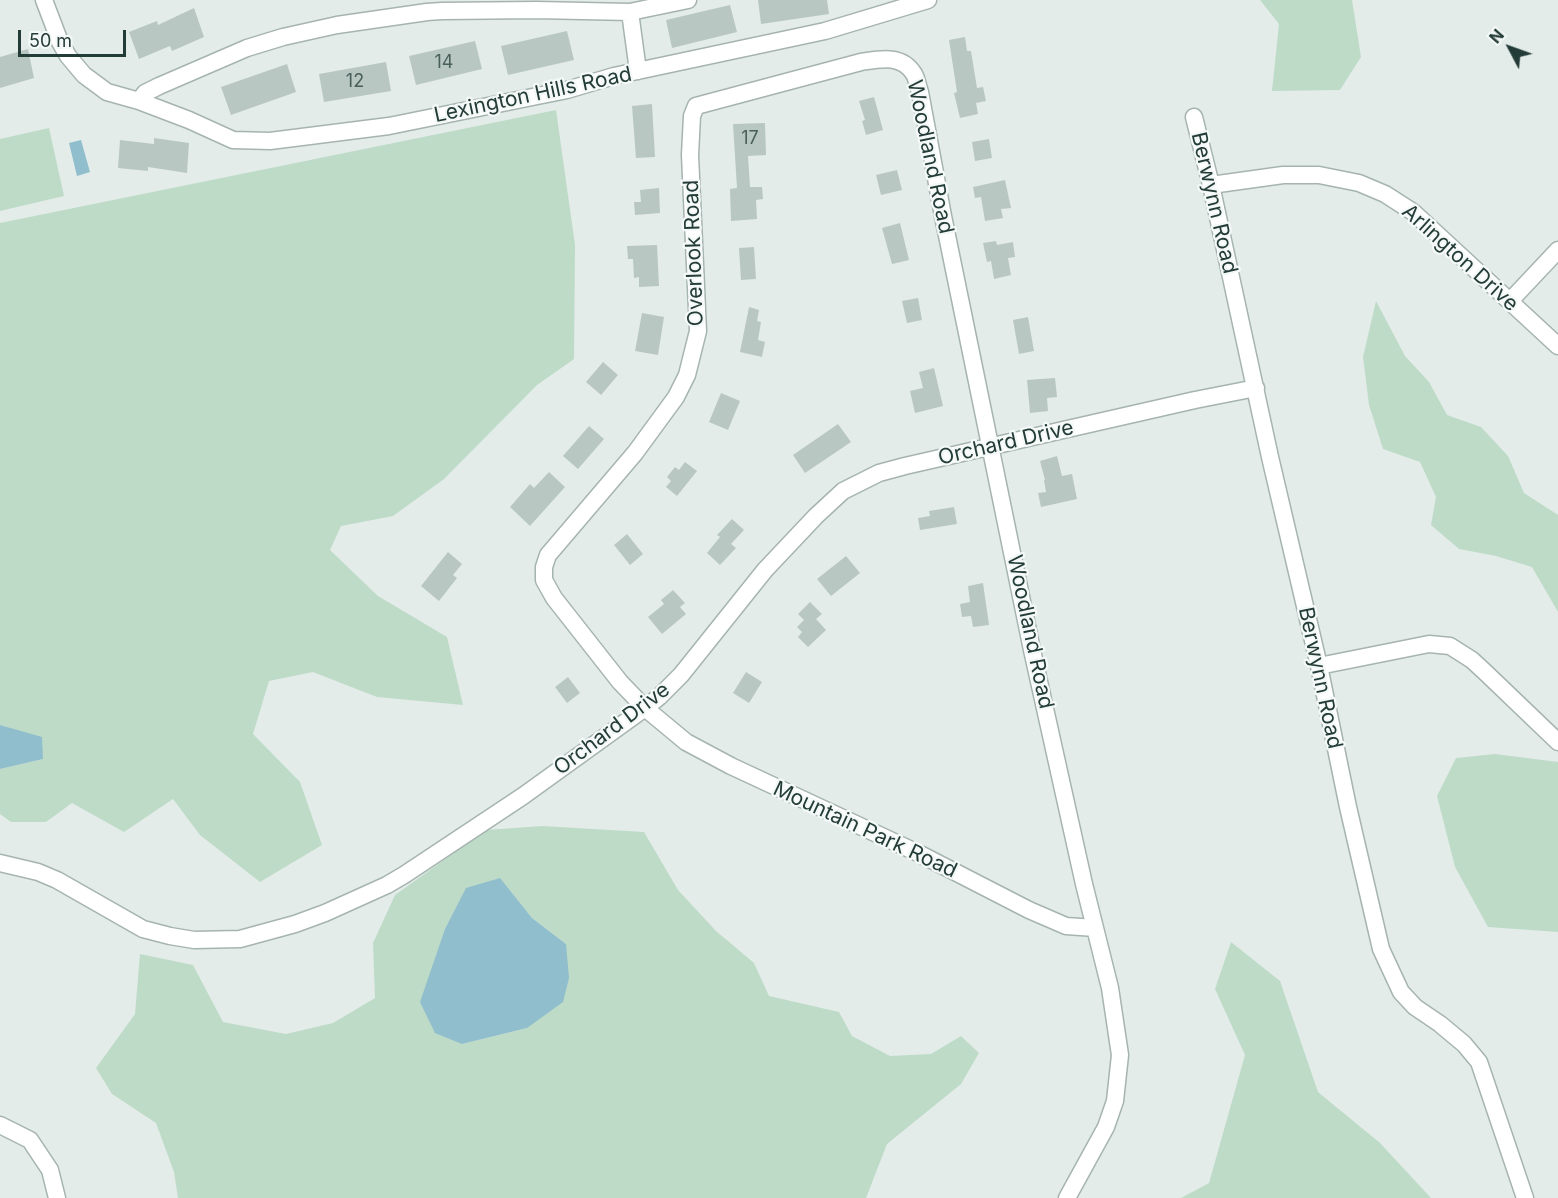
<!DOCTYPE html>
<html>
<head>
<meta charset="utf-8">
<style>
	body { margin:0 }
	#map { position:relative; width:1558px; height:1198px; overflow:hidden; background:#e3ece9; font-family:Inter,sans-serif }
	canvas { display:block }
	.north { position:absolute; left:1480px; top:18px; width:60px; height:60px; -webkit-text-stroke:4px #f4f9f7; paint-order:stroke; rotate:311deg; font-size:16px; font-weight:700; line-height:24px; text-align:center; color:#243c38 }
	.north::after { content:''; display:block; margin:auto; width:21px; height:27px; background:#243c38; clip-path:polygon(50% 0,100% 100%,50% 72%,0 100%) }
	.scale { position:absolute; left:18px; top:30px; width:108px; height:27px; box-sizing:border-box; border:3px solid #243c38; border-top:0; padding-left:8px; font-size:18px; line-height:21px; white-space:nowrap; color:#243c38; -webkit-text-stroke:4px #f4f9f7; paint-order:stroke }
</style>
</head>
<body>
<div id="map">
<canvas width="1558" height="1198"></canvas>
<div class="north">N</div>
<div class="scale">50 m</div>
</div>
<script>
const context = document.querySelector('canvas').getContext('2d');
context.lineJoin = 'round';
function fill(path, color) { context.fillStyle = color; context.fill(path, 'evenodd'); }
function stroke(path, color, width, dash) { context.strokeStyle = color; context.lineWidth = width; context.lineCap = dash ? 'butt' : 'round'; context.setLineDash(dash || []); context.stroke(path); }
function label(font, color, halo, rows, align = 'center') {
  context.font = font + ' Inter,sans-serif'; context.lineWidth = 4.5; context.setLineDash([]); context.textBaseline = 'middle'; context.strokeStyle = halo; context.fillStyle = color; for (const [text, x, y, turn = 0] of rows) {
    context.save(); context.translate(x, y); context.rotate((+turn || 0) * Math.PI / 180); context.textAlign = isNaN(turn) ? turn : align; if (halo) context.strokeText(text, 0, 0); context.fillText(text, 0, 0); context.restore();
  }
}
fill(new Path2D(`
	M1260,0H1352L1361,57L1340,90L1272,91L1279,24Z
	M556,110L575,245L574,359L537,385L444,479L393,516L341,526L330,550L378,596L447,637L463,705L377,697L313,672L269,681L253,734L300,782L322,845L260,882L200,835L173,799L124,832L72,803L46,822H11L0,814V769L43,759L10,728L0,725V223Z
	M49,128L64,196L0,211V139Z
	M1376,301L1405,356L1429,382L1447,415L1481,427L1508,456L1524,493L1558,515V612L1532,567L1496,556L1459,549L1431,525L1436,497L1420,462L1383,449L1369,405L1363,357Z
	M1495,754L1558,762V932L1488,927L1455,867L1437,796L1456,758Z
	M542,826L644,832L678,890L716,931L754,963L769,996L839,1012L852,1036L890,1056L931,1054L961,1036L979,1053L961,1084L887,1144L866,1198H178L174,1172L156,1123L112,1094L96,1068L135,1014L140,954L193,965L223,1022L286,1034L333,1023L375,998L373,943L395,895L486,830ZM500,879L532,918L566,944L527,1028L462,1044Z
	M1231,942L1280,981L1318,1092L1380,1143L1431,1198H1181L1209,1183L1245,1055L1215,989Z`), '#bedbc8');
fill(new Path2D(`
	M81,140L90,172L77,176L69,143Z
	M0,725L42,737L43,759L0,769Z
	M500,878L532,918L566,944L569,978L563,1002L527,1028L462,1044L435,1033L420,1002L445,929L466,888Z`), '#90becd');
fill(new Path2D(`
	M758,0H827L829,14L761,24Z
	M730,5L737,32L672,48L666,20Z
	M194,8L204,37L172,51L170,46L139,59L129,32L157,21L158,25Z
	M567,31L574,60L508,75L501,46Z
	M965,37L967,51H971L977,88L983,87L986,101L976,103L978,114L960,118L954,93L957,92L949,40Z
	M475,41L482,69L416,85L409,56Z
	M28,49L34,78L0,88V57Z
	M386,62L391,91L324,102L319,74Z
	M287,64L296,92L231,115L221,87Z
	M874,97L883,130L866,135L862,121L865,120L859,101Z
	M652,104L655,157L636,158L632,106Z
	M765,123L766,155L748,156L750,187H762L763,199L756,200L757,219L731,221L730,189L737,188L733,124Z
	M154,138L189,143L187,173L148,167V171L118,168L120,140L154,144Z
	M989,139L992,158L975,161L972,142Z
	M897,170L902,190L881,195L876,175Z
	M1005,180L1011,208L1001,209L1003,218L985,221L981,197L975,198L973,187Z
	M659,188L660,213L635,215L634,202H641L640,190Z
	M900,223L909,260L892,264L882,228Z
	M996,241L997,245L1013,242L1015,257L1008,258L1011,275L994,279L991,261L987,262L983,243Z
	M657,245L659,286L639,287V277L634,278L633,259H628L627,246Z
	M754,247L756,279L741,280L739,248Z
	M918,298L922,320L907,323L902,301Z
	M749,307L759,310L757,321L761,322L758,340L765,342L762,357L740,352Z
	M642,313L664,317L658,355L635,351Z
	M1028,317L1034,351L1019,354L1013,320Z
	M603,362L618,375L601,395L586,382Z
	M934,368L943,406L915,413L910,391L923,388L919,372Z
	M1055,378L1057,397L1047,398L1048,411L1030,413L1027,380Z
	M721,393L740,401L728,430L709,422Z
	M838,424L851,442L805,473L793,455Z
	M589,426L604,439L578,469L563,456Z
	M1057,456L1062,476L1072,474L1077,499L1041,507L1038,493L1046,492L1044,480H1045L1040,461Z
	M685,462L697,471L677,496L666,487L671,481L667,477L675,467L679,470Z
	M549,472L565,487L530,526L510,507L530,484L534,488Z
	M954,507L957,524L920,530L918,518L930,516L929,511Z
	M732,519L744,530L731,544L736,548L720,565L707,553L720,537L717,535Z
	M627,534L643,554L630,565L614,545Z
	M448,552L462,564L453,575L457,578L439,601L421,586Z
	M846,556L860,573L831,596L817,579Z
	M983,583L989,625L973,627L971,616L962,617L960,604L970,602L968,586Z
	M673,590L685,603L680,607L686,614L662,634L648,617L664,604L661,600Z
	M810,602L822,614L816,619L826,630L808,647L798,637L802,632L797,627L804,620L798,614Z
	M746,672L762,682L749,703L733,693Z
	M568,677L580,693L567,703L555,687Z`), '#b9c7c2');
const minor = new Path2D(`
	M44,0L60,42L68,56L84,75L107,92L139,101L189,120L233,140L270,141L389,126L567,90L614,76L825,31L928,0
	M630,12L638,71
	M139,101L145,93L159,86L247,48L283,37L337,25L427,12L442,11L536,10L630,12L688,0
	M1194,117L1211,185L1270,457L1319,666L1348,807L1381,949L1401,992L1415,1007L1440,1024L1464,1044L1479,1062L1525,1198
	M1211,185L1283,175H1319L1359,183L1385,194L1413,212L1558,346
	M1510,301L1558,250
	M1319,666L1429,644L1450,646L1472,660L1486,673L1558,742
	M0,863L38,872L57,880L143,929L170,936L194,940L240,939L295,924L325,913L387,885L404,875L523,796L645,708L659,697L681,675L765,570L816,516L843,491L879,473L905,466L1195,400L1256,388
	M0,1125L30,1140L50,1170L57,1198
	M1067,1198L1106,1127L1115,1101L1120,1055L1110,988L1084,884L1032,650L943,216L920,92C918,87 917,79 914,74C902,54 880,59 861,62L696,106L692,116L690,155L698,331L687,375L676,397L635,453L548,555L544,567V580L554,598L620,682L645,708L686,742L731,766L920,854L1029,910L1066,926L1095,928`);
stroke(minor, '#a6b4b0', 19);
stroke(minor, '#fff', 16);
label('18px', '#495f5a', null, [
	["14",444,63],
	["12",355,82],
	["17",750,139]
]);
label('21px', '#243c38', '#f4f9f7', [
	["Lexington Hills Road",533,95,-12],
	["Woodland Road",930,157,78],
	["Berwynn Road",1214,203,77],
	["Overlook Road",694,253,-92],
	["Arlington Drive",1460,258,42],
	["Orchard Drive",1006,443,-13],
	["Woodland Road",1030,632,78],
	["Berwynn Road",1320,678,78],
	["Orchard Drive",612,729,-37],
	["Mountain Park Road",865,830,25]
]);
</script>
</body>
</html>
